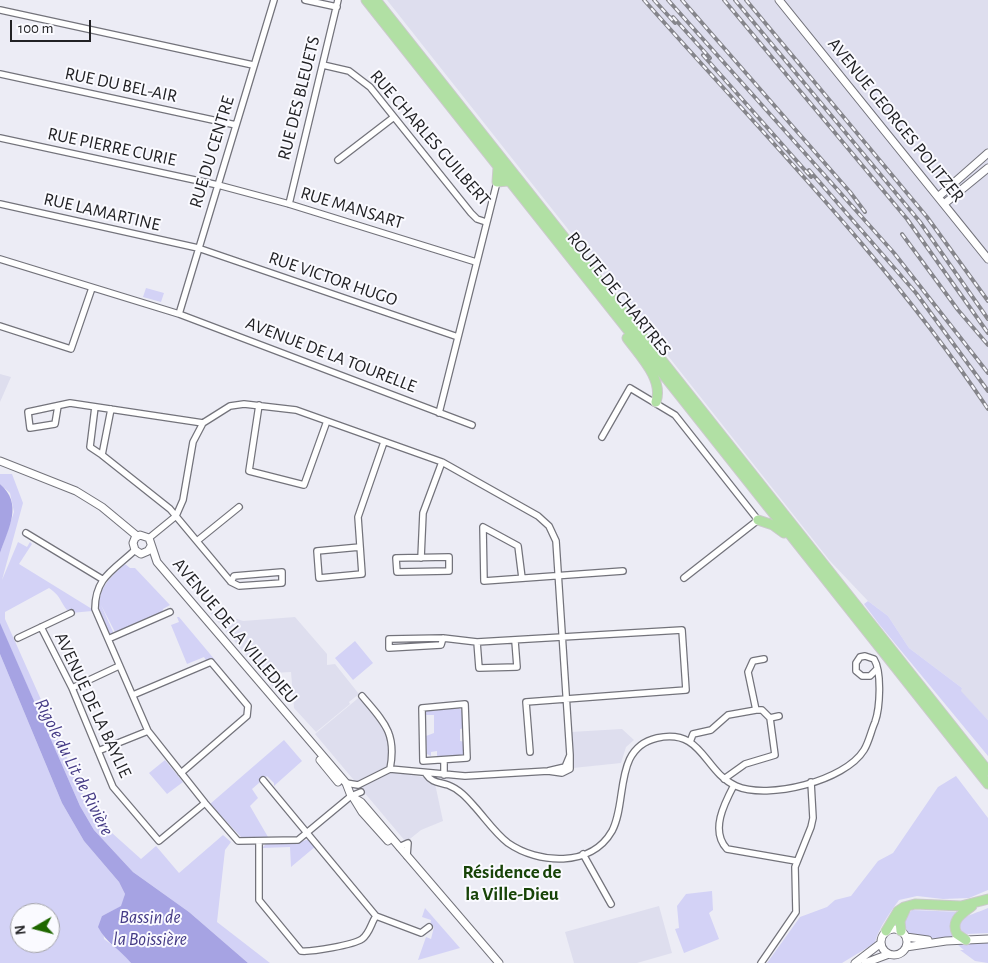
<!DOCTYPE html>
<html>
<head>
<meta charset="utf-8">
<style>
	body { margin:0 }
	#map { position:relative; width:988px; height:963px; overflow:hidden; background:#ececf5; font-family:"Alegreya Sans",sans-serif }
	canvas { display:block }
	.north { position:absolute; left:10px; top:903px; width:50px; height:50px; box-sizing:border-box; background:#fafaff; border:1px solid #a3a3a7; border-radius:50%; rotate:262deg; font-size:14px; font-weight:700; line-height:20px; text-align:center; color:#212124 }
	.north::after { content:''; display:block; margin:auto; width:18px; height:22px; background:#1f6700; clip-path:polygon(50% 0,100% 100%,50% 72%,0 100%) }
	.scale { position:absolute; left:10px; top:20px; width:81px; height:22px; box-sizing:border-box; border:2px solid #212124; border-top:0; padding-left:6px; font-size:15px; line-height:18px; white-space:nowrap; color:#212124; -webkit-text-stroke:4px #fafaff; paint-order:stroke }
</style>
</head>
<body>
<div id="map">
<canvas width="988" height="963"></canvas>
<div class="north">N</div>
<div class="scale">100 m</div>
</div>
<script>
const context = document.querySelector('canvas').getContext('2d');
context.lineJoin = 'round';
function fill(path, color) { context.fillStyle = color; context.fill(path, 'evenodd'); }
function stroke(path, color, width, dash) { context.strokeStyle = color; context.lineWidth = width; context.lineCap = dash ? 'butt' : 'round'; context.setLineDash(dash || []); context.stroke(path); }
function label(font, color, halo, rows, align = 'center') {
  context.font = font + ' "Alegreya Sans",sans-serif'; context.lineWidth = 4; context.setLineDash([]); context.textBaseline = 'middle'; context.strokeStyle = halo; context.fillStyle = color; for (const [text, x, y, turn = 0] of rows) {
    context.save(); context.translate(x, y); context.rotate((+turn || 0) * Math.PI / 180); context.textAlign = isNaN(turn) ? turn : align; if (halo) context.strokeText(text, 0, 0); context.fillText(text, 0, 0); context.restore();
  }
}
fill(new Path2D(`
	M387,0H988V720L960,691L962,688L909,648L888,616L868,601L830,561Z
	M0,374L11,377L0,402Z
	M207,609L243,621L295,617L327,654V665L335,664L359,694L349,702L350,704L316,732L294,708L291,672L273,673L274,688Z
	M362,695L385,723L394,756L393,772L434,779L443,821L421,830L406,842L315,734Z
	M622,729L634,740L626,747L621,763L573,768L571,732Z
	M659,906L672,953L637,963H574L565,932Z`), '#dedeee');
fill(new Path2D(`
	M146,288L164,293L161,302L143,297Z
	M0,474H12L23,503L2,580L18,542L27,547L30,542L32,544L19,564L92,609V611L71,613C61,607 63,597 49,588L5,612V619L93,816L141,859L156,846L179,873L223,835L231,842L225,850L217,922L270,963H248L189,912L133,872L94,830L80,806L0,624V553L14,512L10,493L0,484Z
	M125,564L130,568H135L170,605L163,609L162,614L115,632L101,605L114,634L112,635C106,632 105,627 103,622C92,596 106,580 125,564Z
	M868,601L888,616L909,648L962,688L961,691L988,720V756L879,624L864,604Z
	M177,617H179L215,660L207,662L204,657L187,664L171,625L179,622Z
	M355,641L373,663L353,680L335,658Z
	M0,654L62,803L84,841L119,882L125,894L122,906L102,916L104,939L123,953L131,963H0ZM20,913H50V943H20Z
	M459,708L463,712L465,728L460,729V741L465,742L464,756L437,757V751L431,752V756L427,754L426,736L434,733V715H425L426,711Z
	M284,740L302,761L274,786V783L267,776L252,789L258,798L250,806L268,837L242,838L210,804Z
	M165,760L183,782L167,794L149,773Z
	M956,776L988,818V890L969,898L943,899L917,896L899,900C891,911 877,931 875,943L842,963H767L800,917L827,907L835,900L851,896L878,861L893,853L938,787Z
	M306,840H310L316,846L291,867L290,847L262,848L266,844H294Z
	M712,891L713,910L709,913L719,939L684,953L675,929L679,928L677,906L686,894Z
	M425,908L460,948L418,960L426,937L431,939L434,927L430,925L431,920L422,917Z
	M988,908V933L967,934L961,931L959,922C968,914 977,913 988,908Z
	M912,910L960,912C948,920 953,927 957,938L916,939C907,935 905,927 904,919Z
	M988,942V963L975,961L960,950H964L958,945Z`), '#d3d2f6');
fill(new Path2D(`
	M0,484C23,504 9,527 0,553Z
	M0,623L80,806L94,830L133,872L189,912L248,963H131C121,950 106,943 98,927L102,916L121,906L125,894L119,882L84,841L62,803L0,654Z`), '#a6a3e3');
const minor = new Path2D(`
	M305,0L337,7
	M0,10L253,65
	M323,65L349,71L370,87L471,213L477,219L486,222
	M0,74L236,125
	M0,138L218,185L289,204L476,262
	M338,160L394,117
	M0,204L198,248L458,337
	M289,204L338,0
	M0,259L179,314L472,425
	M179,314L274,0
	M0,326L71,349L92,288
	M259,405L249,471L304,485L327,421
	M58,406L55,424L30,428L28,412L70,403L203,423
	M95,407L90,447L102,455L111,409
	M439,413L497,182
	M602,437L630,388L675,415L758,520L684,578
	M102,455L170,509L231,582L239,586L282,583V572L234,576L231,582
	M26,533L102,579
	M149,538L176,516L183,500L193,442L203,423L230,406L244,404L296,410L442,462L538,516L549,526L556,541L570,755
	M197,541L239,507
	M360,547L317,551L319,578L362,574L358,517L384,442
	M135,550C114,570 95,577 95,609L148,731L205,803L238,841L298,840L351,796L361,792
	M449,557V571L397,572L396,558Z
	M421,558L423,513L442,462
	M522,578L518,546L483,527L484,581L623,571
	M41,627L72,688L113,787L159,841L205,803
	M18,638L71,613
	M443,638L441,645L389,648V639L443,638L477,642L682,630L686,690L526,702L530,752
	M108,639L170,612
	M477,642L479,668L517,667L515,641
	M72,688L119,666
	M133,695L211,662L248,706L247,716L181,773
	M362,696C384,722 397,733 390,769
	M465,704L467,758L423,761L422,708Z
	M756,710H762L770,718
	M690,742L693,734L711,730L728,715L756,710L748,672L753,661L764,659
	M98,751L148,731
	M426,774C432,783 439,782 448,785C459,789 467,798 474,806C485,818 495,833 508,843C538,864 591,868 612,831C628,801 613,748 657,738C703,728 703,771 736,786C768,800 845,781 864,750C869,742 871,731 875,722C880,708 882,672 874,659L865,656L860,657L856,663V671L862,676H870L876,670
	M444,775V760
	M724,779L745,764L775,755L770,718L779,716
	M346,783L358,785L390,769L465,776L548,771L565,767L570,755V769L562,773L548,771
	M734,785C724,804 710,831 727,849L796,861
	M259,842V900L301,951C312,952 353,945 362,939C370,933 371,923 376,916L263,780
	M399,847L408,843L407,856
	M583,854L611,904
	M376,916L421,933L429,927
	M761,963L796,912L795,867L811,827L813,818L811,782`);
const tertiary = new Path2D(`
	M779,0L988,259
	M938,197L988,153
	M944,204L988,168
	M0,461L76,491L102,507L137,536
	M151,546L148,551L141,554L135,550L133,543L135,538L140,535L149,538L157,562L346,783L351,796L361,802L499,963
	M320,760L338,782
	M354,799L362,812L388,841
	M881 942a13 13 0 1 1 26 0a13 13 0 1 1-26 0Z
	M906,937L928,940
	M906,947L946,941L988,939
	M855,963L881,943
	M865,963L889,954`);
const primary = new Path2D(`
	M366,0L988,784
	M376,0L988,771
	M498,167L497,182L508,181
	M627,338C639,355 664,379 656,402
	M758,520L773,525L784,533
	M886,931L898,911L904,907L915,904L961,906L988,899
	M901,931L900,921L906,908
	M966,940L957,934C950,920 962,914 972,906`);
stroke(minor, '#73737b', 8);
stroke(tertiary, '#73737b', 9);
stroke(primary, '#cacaca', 11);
stroke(minor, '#fff', 5.5);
stroke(tertiary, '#fff', 7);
stroke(primary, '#b1e0a4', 9);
const rail = new Path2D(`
	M644,0C762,133 889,261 988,409
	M654,0L675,23
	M668,0L894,253L988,373
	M682,0L850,192L865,212
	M724,0L907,219L988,333
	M735,0L920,222L988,319
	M746,0L927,217L988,301
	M673,17L710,58
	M703,55L811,177
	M809,170L916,293L988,391
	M902,234L958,310L988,345`);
stroke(rail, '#85858b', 4);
stroke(rail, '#fafaff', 2, [5.5]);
label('18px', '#212124', '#fafaff', [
	["RUE DU BEL-AIR",121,85,12],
	["RUE DES BLEUETS",299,98,-76],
	["AVENUE GEORGES POLITZER",896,120,51],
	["RUE CHARLES GUILBERT",430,138,49],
	["RUE PIERRE CURIE",112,147,12],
	["RUE DU CENTRE",212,152,-73],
	["RUE MANSART",352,208,17],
	["RUE LAMARTINE",102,212,13],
	["RUE VICTOR HUGO",333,279,19],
	["ROUTE DE CHARTRES",619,294,51],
	["AVENUE DE LA TOURELLE",331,355,21],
	["AVENUE DE LA VILLEDIEU",235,631,50],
	["AVENUE DE LA BAYLIE",93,705,65]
]);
label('italic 19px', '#453b86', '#fafaff', [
	["Rigole du Lit de Rivière",74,767,63],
	["Bassin de",150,917],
	["la Boissière",150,939]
]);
label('bold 19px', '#184408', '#fafaff', [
	["Résidence de",512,872],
	["la Ville-Dieu",512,894]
]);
</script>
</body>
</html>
